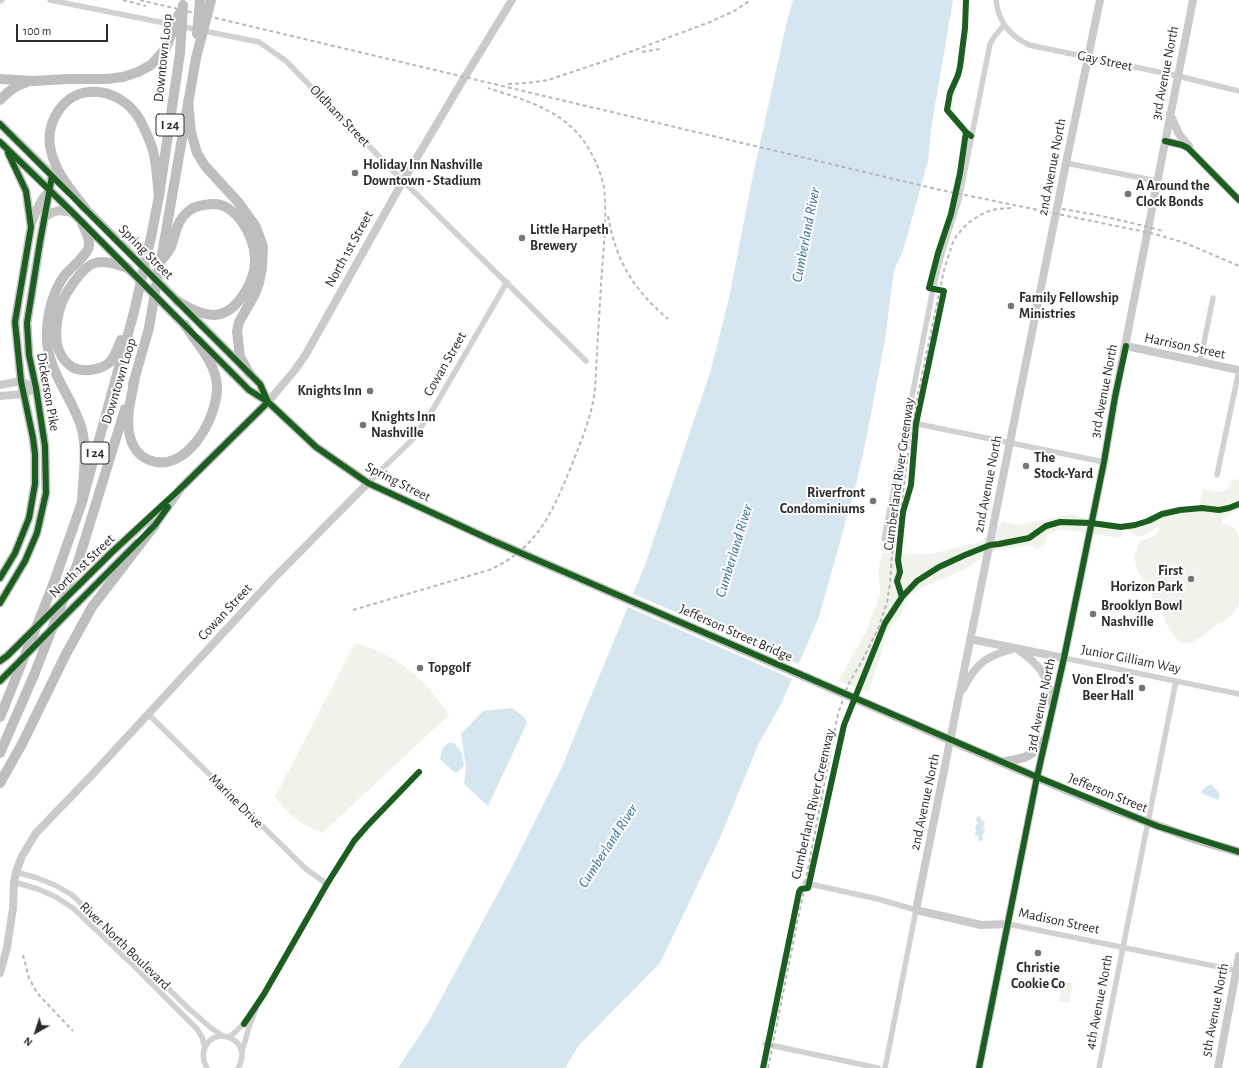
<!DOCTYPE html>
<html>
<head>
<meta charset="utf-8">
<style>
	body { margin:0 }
	#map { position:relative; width:1239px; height:1068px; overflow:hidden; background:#fff; font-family:"Alegreya Sans",sans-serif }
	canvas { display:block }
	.north { position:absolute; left:16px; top:1012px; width:40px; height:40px; -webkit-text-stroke:3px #fff; paint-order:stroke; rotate:219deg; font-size:11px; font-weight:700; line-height:16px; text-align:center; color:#2c2c2c }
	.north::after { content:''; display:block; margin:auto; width:14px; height:18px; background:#2c2c2c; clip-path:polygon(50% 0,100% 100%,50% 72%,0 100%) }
	.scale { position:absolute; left:16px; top:24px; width:92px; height:18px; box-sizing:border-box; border:2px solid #2c2c2c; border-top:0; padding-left:5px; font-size:12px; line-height:14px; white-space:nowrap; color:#2c2c2c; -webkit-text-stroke:3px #fff; paint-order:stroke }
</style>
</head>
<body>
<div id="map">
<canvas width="1239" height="1068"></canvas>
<div class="north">N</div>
<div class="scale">100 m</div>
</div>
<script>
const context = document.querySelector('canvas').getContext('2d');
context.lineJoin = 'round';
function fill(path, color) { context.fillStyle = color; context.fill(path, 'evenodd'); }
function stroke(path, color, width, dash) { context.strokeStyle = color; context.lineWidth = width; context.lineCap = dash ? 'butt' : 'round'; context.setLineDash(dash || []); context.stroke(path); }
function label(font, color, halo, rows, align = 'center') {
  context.font = font + ' "Alegreya Sans",sans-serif'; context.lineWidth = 4; context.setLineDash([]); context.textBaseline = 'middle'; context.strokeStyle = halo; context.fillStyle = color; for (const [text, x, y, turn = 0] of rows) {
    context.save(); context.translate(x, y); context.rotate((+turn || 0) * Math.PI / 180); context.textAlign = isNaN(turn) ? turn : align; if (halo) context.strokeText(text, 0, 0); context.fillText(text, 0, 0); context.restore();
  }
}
fill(new Path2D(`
	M1233,479L1239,480V510L1230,514L1220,522L1235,528L1239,537V604L1230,617L1221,623L1220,622C1210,629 1189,652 1178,640C1170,632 1165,620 1160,611H1158L1153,601L1150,588L1137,570L1134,557L1140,541L1150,538L1160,531L1158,526L1147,534L1138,537L1127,529L1122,527L1121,538L1060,529L1048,534L1045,544L1036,550L1033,545L996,550L965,569L923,587L909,596L900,616L890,628L884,640L881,655L868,692L838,681L864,636L880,595V586L878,573L882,553L931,554L980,542L1003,522L1018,525L1072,514L1095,522L1117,524L1135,523L1151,517L1170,509L1193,506L1199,507L1203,489C1217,492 1227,496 1233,479Z
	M355,643C399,656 423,677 449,715L322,833C301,825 288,814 275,797Z
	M1064,981L1073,983L1069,1003L1059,1001Z`), '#eff3ea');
fill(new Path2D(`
	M793,0H953L931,129L928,161L903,251L894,270L885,339L868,430L857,481L819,617L781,704L759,743L719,840L660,963L579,1045L565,1068H398L429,1021L511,869L561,769L645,565L710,373L729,298L752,180L787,21Z
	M512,708L524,717L527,723L488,806L464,784L466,768L461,734L483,711Z
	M448,743H454L462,753L464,766L458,772H454L440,759L442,749Z
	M1211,784L1220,794L1218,800L1201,793L1204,788Z
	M978,816L981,817V820L985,821L983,828L985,829L984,834H982L983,840L981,841L978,840V836H975L976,830L975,829L976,824H977L978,822L976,820V818Z`), '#d5e6f1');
fill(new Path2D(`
	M633,594L799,664L792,679L628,607Z`), '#fff');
stroke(new Path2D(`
	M50,0L259,42L286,61L403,181L586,361
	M996,0C998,21 1010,36 1029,45L1178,76L1239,91
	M0,1L2,0
	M1066,163L1157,181
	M1200,362L1213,298
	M908,422L1104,462
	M1217,475L1239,370
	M368,483L413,439L435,406L507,282
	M884,539L933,289L943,250L959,200L990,44L994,37L1004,25
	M1064,658L1239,694
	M148,714L306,869L327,884
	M16,872L37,878L55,885L72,895L106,927L187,1007L211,1028L223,1036
	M14,882L38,889L56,897L73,908L134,966L197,1029L202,1037L205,1048
	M805,883L878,899L916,910L885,1068
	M1008,924L1239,971
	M229,1037C243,1028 249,1014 260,1001L327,884L354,841L367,826L419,772
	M765,1044L878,1068
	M242,1052L249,1027L256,1009
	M207,1068C204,1063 202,1057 204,1050C212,1023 255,1039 238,1068
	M1099,1068L1176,681`), '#d1d1d1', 5.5);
stroke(new Path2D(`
	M1170,114L1179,134L1189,146
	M1165,141L1182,145L1188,148L1239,200
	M1126,346L1239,370
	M0,385L21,381L36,388
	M0,396L24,394L36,388
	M268,402L295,370L306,354L403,181L460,85L512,0
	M970,639L1064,658
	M963,689C977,662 986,656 1016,648C1040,665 1047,673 1052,703
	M1008,924L981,925L916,910L1066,163L1100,0
	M0,973L7,948L13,908L14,882L16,872L22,856L36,833L90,777L272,580L368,483
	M979,1068L1037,777L1064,658L1104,462L1115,397L1193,0
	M1218,1068L1239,956`), '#cacaca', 8);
stroke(new Path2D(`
	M0,124L68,191
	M0,142L50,190L189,330
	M80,203L260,384L268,402
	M45,217C56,209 60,210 73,213
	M31,225C36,212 39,201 49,191
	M198,339L249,390L268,402L316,447L368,483L491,540
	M183,486L268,402
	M151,529L155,525L181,488
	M0,578L15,553L29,518L35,484V454L33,438L21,381L15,322L31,227L26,191L8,152
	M0,603L25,561L37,533L46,493L45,446L36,388L29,355L27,323L40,242L52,176
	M0,661L7,656L111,553L166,503
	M0,681L137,543
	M971,749C1039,778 1108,809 1178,833C1198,841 1219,846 1239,852
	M1001,762C1026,758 1030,759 1046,738`), '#c4c4c4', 9);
stroke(new Path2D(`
	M0,79L33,81L68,79H107L123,77L138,72L151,65L166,48
	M0,100C8,92 14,86 25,83
	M188,101L191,132L197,153L205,166L239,203L256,227L263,247L262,267L259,283L255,294L239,322L237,331L240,357L249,373
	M85,208C71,190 56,173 51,151C44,125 62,94 89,92C110,90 130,102 140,120C144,128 151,142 153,151C157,165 157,181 159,196
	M151,237L159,196L180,53
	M161,260L196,58
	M160,262C164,257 169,252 171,247C176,233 177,219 190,210C196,205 204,205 211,204C236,202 254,236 255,258C256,279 238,314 214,315C202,315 187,307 177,301
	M121,340C118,347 115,356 110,362C101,370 83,373 72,367C64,362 59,353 57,344C55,333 57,316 61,305C65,293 83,266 95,263C107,260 117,265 128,268
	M135,378C132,395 126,414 129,432C131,444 137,455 149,460C186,475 218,418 217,386C216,363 197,344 185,325
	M133,384L149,328
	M82,502C83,478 88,449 81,426C70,393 44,367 47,330C48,311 53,292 64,276C71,267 87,256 89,246C90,238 85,230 82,223
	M78,562L125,409
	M53,585L82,502L134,312
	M0,717L5,705
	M0,753L34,675
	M0,783L22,744L66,654L92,607L155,525`), '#bebebe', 10);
stroke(new Path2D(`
	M123,0L146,6
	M140,0L936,189L1155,234L1185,243L1239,266
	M642,52L660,49
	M508,84L528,83L548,80L611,59L710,22L734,11L751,0
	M1062,209C1096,214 1129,222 1163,231
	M608,216C616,261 633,289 668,319
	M353,610L489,570C537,549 552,513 571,467C580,444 590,421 594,396C596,382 596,368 597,354C598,331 600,307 601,284C603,256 606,226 605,197C604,180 597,163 589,149C567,111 527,101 488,88
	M23,955L29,978L37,993L73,1031
	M768,1068L804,889L838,714L848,685L862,661L878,629L887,602L890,584L892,554L902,501L912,423L944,270L953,242L957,235L968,223L982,214L989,211L997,209L1011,208`), '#b8b8b8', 2, [4, 3]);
stroke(new Path2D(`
	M491,540L971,749`), '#c4c4c4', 9);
stroke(new Path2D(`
	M197,34L200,0
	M166,48L179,14
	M180,53L183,5
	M196,58L211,0
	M134,312L151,237
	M149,328L160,262
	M34,675L78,562
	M5,705L53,585`), '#bebebe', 10);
stroke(new Path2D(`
	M966,0L965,28L960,67L958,75L950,93L947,110L966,132L971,136
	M0,124L260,384L268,402
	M1165,141L1182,145L1188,148L1239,200
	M0,142L73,213L249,390L268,402L316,447L368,483L491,540L1037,777L1157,826L1239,852
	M0,578L15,553L29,518L35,484V454L33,438L21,381L15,322L31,227L26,191L8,153
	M902,597L897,581L900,572L898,560L903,512L911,485L916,424L944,291L929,288L938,253L951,214L960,173L966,132
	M0,603L25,561L37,533L46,493L45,446L36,388L29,355L27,323L40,242L52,176
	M0,661L7,656L111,553L183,486L268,402
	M0,681L155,525L168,507
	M244,1024L264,994L327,884L354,841L367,826L419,772
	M763,1068L799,892L801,889L808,888L809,884L844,725L885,623L902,597L917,581L939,567L965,555L990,545L999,544L1029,538L1046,526L1060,522L1091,523L1121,527L1135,525L1148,521L1162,514L1180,510L1202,508L1219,510L1229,508L1239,504
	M979,1068L1037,777L1064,658L1104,462L1115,397L1126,346`), '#1b5e20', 6);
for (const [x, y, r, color] of [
	[355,173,4,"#767676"],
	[1128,194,4,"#767676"],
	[522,238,4,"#767676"],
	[1011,306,4,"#767676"],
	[370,391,4,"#767676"],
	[363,425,4,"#767676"],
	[1026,466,4,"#767676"],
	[873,501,4,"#767676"],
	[1191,579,4,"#767676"],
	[1093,614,4,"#767676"],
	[420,668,4,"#767676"],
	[1142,688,4,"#767676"],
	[1038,953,4,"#767676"]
]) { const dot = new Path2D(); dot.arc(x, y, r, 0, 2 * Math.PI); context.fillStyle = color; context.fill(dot); stroke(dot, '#fff', 1.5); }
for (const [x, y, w] of [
	[170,125,28],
	[95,453,28]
]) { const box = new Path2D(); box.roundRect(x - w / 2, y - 11, w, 22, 3); context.fillStyle = '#fff'; context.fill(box); stroke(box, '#2c2c2c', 1); }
label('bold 13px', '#2c2c2c', null, [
	["I 24",170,125],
	["I 24",95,453]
]);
label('14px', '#2c2c2c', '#fff', [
	["Downtown Loop",163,58,-84],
	["Gay Street",1105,61,12],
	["3rd Avenue North",1165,73,-79],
	["Oldham Street",340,116,46],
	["2nd Avenue North",1052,167,-79],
	["North 1st Street",349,249,-61],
	["Spring Street",146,252,45],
	["Harrison Street",1185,346,12],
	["Cowan Street",445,364,-60],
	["Downtown Loop",119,381,-73],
	["3rd Avenue North",1104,391,-79],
	["Dickerson Pike",48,392,80],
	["Cumberland River Greenway",899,474,-82],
	["Spring Street",398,482,27],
	["2nd Avenue North",988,484,-79],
	["North 1st Street",82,566,-44],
	["Cowan Street",225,612,-47],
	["Jefferson Street Bridge",736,633,24],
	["Junior Gilliam Way",1131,659,11],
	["3rd Avenue North",1041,705,-78],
	["Jefferson Street",1108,793,22],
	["Marine Drive",236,801,45],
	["2nd Avenue North",925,802,-78],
	["Cumberland River Greenway",813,804,-77],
	["Madison Street",1059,921,12],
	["River North Boulevard",125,946,44],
	["4th Avenue North",1099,1002,-79],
	["5th Avenue North",1215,1010,-79]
]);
label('bold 14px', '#2c2c2c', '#fff', [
	["Holiday Inn Nashville",363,165],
	["Downtown - Stadium",363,181],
	["A Around the",1136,186],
	["Clock Bonds",1136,202],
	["Little Harpeth",530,230],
	["Brewery",530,246],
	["Family Fellowship",1019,298],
	["Ministries",1019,314],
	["Knights Inn",362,391,"right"],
	["Knights Inn",371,417],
	["Nashville",371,433],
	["The",1034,458],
	["Stock-Yard",1034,474],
	["Riverfront",865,493,"right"],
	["Condominiums",865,509,"right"],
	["First",1183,571,"right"],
	["Horizon Park",1183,587,"right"],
	["Brooklyn Bowl",1101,606],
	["Nashville",1101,622],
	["Topgolf",428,668],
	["Von Elrod's",1134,680,"right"],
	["Beer Hall",1134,696,"right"],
	["Christie",1038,968,"center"],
	["Cookie Co",1038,984,"center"]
], 'left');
label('italic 15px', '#386f8f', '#fff', [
	["Cumberland River",806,235,-79],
	["Cumberland River",734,551,-73],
	["Cumberland River",608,846,-57]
]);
</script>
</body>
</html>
